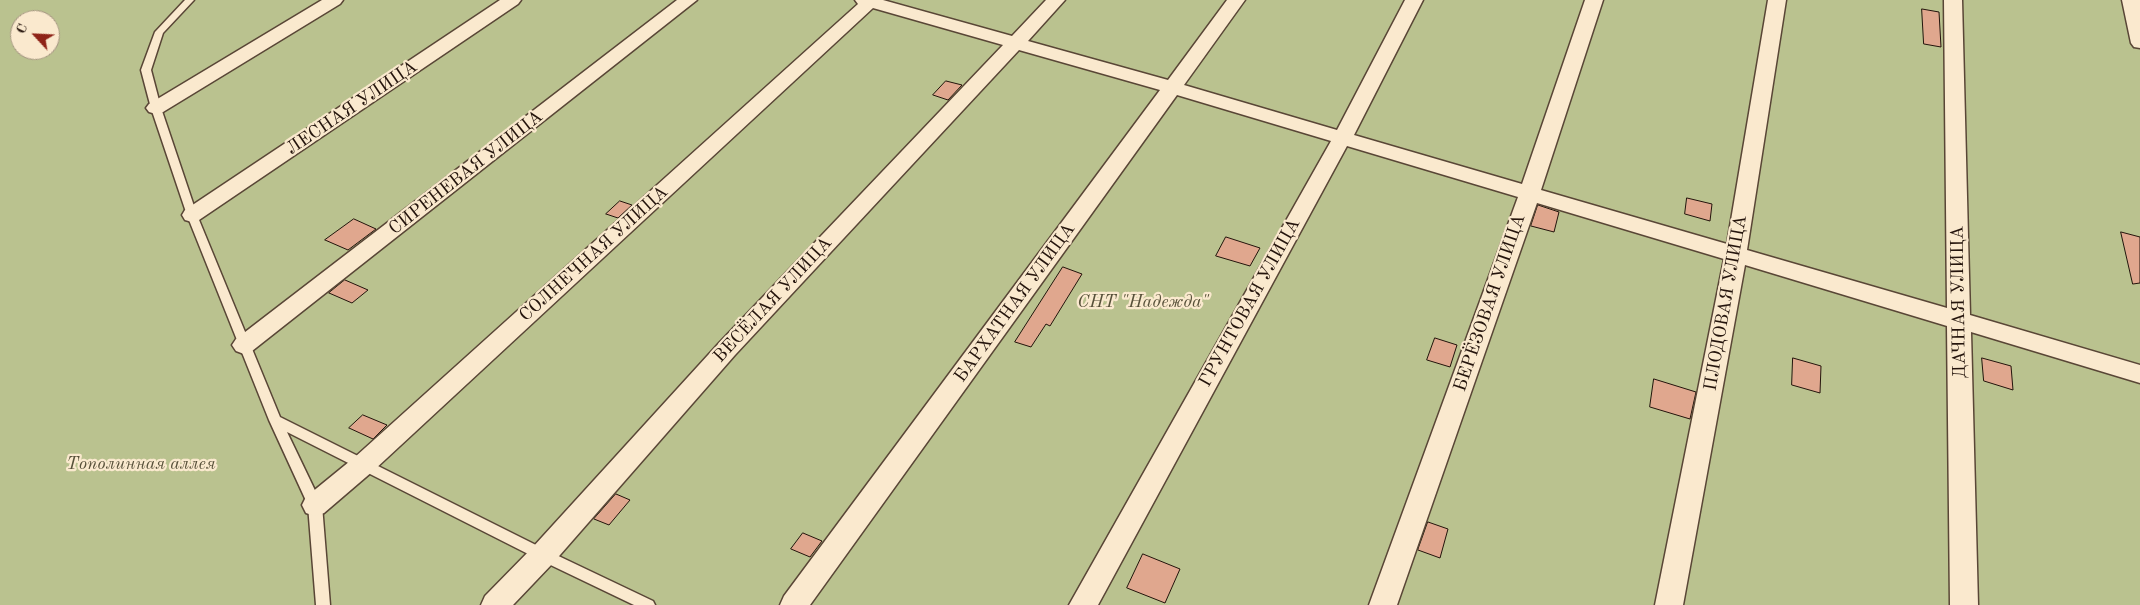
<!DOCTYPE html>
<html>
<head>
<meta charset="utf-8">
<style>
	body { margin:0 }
	#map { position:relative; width:2140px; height:605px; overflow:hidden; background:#f7ddb4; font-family:"Old Standard TT",serif }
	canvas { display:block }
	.north { position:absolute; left:10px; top:10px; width:50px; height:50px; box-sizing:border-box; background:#fae9ce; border:1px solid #a49480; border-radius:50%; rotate:295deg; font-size:14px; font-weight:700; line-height:20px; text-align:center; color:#24140c }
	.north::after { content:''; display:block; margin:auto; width:18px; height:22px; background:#8f2418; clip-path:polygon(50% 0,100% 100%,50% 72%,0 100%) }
</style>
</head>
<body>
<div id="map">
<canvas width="2140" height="605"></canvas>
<div class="north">С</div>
</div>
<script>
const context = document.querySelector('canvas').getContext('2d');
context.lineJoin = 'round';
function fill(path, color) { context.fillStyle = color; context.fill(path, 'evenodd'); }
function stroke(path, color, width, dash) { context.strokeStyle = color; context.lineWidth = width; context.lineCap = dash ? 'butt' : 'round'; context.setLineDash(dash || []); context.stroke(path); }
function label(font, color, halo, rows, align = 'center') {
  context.font = font + ' "Old Standard TT",serif'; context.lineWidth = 4.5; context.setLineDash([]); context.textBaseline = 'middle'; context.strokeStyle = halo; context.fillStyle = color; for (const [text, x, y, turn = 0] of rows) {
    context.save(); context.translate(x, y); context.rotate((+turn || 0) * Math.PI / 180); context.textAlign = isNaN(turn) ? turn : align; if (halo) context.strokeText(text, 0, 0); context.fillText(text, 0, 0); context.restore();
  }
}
fill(new Path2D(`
	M0,0H2140V605H0ZM20,20H50V50H20Z`), '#bac28f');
const building = new Path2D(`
	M1922,9L1939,12L1941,47L1924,44Z
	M946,81L962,85L948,100L933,95Z
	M1687,198L1712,204L1710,221L1685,214Z
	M620,201L632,205L618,218L606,214Z
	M1538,205L1559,212L1554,232L1531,226Z
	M354,219L376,229L348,250L325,240Z
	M2121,232L2140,237V283L2133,284Z
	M1226,237L1260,248L1250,266L1216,256Z
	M1063,267L1082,274L1050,326L1046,324L1031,347L1015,342Z
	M345,280L368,290L352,303L329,293Z
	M1435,338L1457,345L1450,367L1427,360Z
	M1793,358L1821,366L1820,393L1792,385Z
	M1982,358L2011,366L2013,390L1984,381Z
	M1654,379L1696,392L1690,419L1650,407Z
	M363,415L387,425L373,439L349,428Z
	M616,494L630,500L609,525L594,519Z
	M1428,522L1448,529L1440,558L1418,550Z
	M803,533L822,541L810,557L791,549Z
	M1143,554L1180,569L1165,603L1127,588Z`);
fill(building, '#e0a78e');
stroke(building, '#24140c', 1);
const service = new Path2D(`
	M185,0H194L163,33L151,70L161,108L197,215L280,417L548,551L653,601L655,605H634L538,559L287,432L322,505L330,605H316L308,505L269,420L187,215L151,108L141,70L155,32Z`);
const minor = new Path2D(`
	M322,0H343L340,4L163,112L156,114L149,112L146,108L149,104Z
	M500,0H521L518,4L199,220L192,222L185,220L182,215L185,210Z
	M677,0H697L252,351L244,354L236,351L232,345L236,339Z
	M855,0H883L1012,36L1046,0H1065L1028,41L1168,80L1227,0H1245L1184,85L1337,130L1405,0H1423L1354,135L1522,184L1585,0H1603L1541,190L1727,244L1768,0H1786L1747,250L1947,308L1944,0H1962L1970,315L2140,365V383L1971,332L1978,605H1950L1947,326L1745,265L1683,605H1655L1724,259L1537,203L1397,605H1369L1518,197L1347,146L1098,605H1069L1331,141L1177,95L810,605H780L784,596L1160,90L1019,50L735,355L553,563L513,605H481L485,596L533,547L719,343L1003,45L873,8L373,471L324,513L315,516L306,513L302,505L306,497L355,457L858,4Z
	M2122,0H2140V48L2134,47L2131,43Z`);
stroke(service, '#594636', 3);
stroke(minor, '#594636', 3);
fill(service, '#fae9ce');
fill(minor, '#fae9ce');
label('18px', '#24140c', '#fae9ce', [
	["ЛЕСНАЯ УЛИЦА",352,108,-34],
	["СИРЕНЕВАЯ УЛИЦА",466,173,-38],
	["СОЛНЕЧНАЯ УЛИЦА",594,254,-42],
	["ВЕСЁЛАЯ УЛИЦА",773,300,-47],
	["ДАЧНАЯ УЛИЦА",1959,302,-91],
	["БАРХАТНАЯ УЛИЦА",1015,303,-54],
	["ГРУНТОВАЯ УЛИЦА",1250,303,-61],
	["БЕРЁЗОВАЯ УЛИЦА",1490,303,-71],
	["ПЛОДОВАЯ УЛИЦА",1726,303,-80]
]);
label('italic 18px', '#58513a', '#fae9ce', [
	["СНТ \"Надежда\"",1143,302],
	["Тополинная аллея",141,464]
]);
</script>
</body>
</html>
